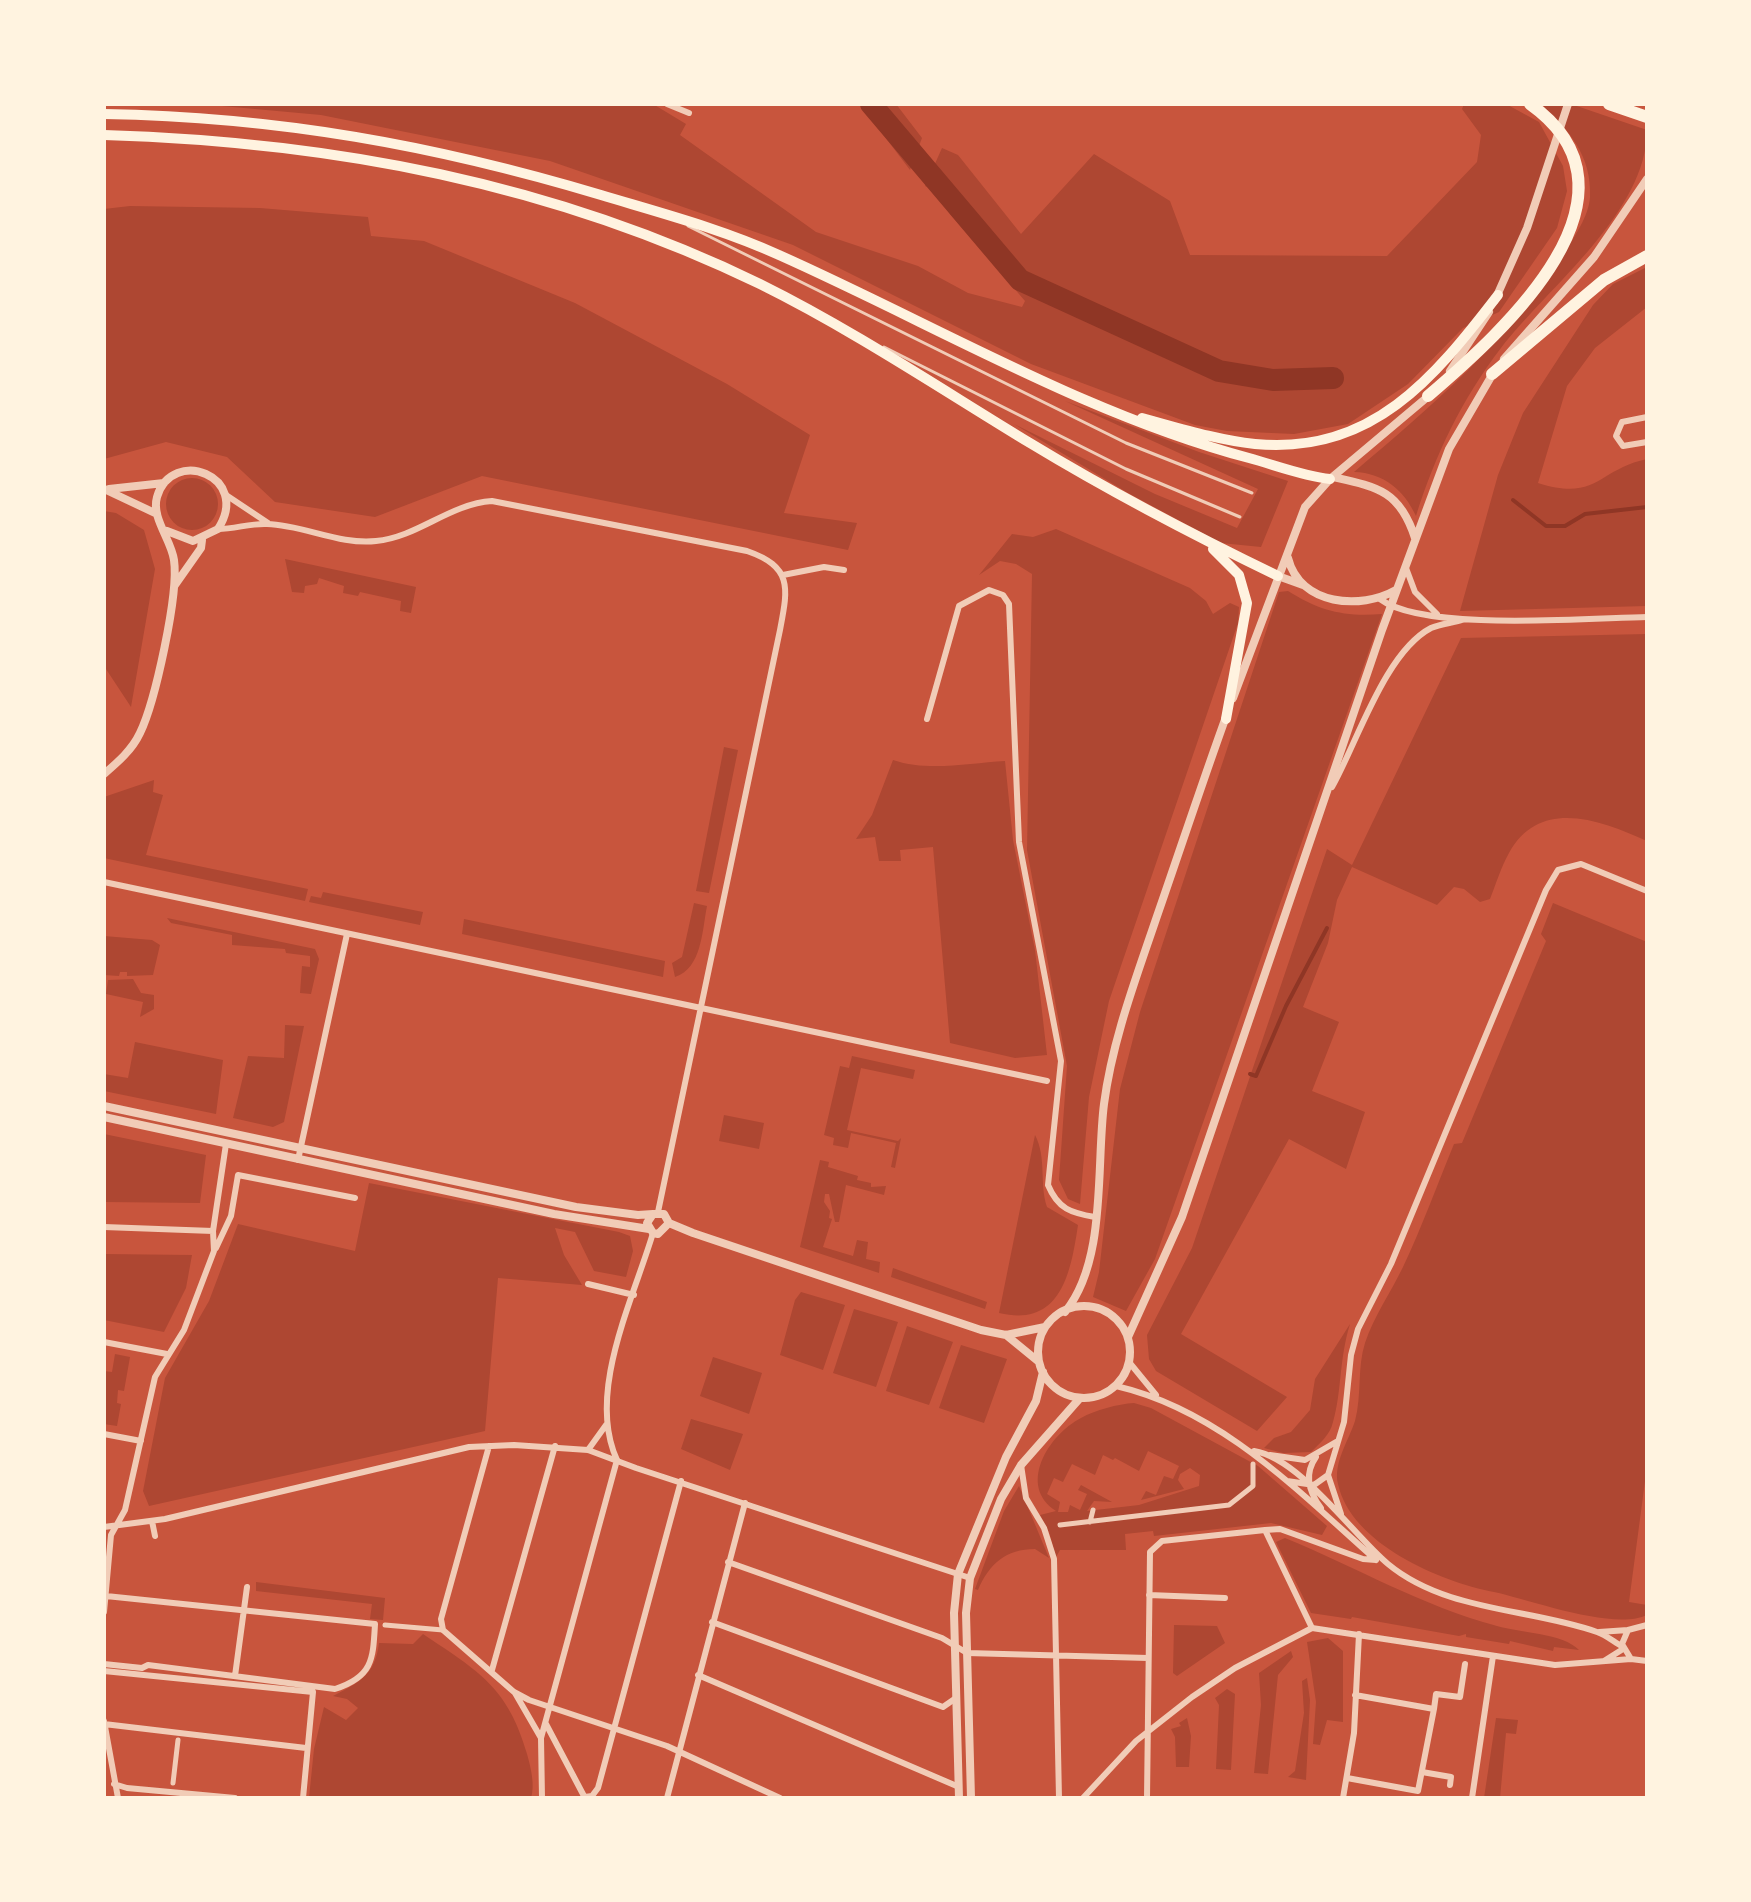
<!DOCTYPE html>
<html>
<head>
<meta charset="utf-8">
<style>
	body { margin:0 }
	#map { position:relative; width:1751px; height:1902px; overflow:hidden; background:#c8553d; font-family:"Times New Roman",serif }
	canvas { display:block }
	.frame { position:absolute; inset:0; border:106px solid #fff3e0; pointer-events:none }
</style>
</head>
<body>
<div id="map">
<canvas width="1751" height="1902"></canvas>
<div class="frame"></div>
</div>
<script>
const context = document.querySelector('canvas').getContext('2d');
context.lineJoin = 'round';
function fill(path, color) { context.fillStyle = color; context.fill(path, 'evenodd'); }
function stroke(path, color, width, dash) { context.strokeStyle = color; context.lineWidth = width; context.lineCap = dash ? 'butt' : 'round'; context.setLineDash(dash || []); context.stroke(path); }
fill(new Path2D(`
	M200,104H653L686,124L680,135L816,232L918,266L968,293L1022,307L1025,301L950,214L943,194L925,186L942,148L958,155L1021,234L1094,154L1170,201L1190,255L1387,256L1477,162L1481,135L1462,109L1464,104H1506L1539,122L1563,166L1567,191L1557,228L1499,312L1463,328L1408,384L1348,424L1294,434L1227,431L1195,425L1031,364L793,245L550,161L321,115Z
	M860,104H896L922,138L910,170Z
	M1541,104H1571L1647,130C1647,212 1548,287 1501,348C1462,399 1435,455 1416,516C1404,490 1384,473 1354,472C1432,406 1510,339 1565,252C1574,237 1589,216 1590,197C1592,156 1569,130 1541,104Z
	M130,206L260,208L368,217L371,236L424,241L575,303L727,384L810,435L784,513L857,523L848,550L482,476L375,517L275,502L227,457L166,442L104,459V209Z
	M1647,267V307L1595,348L1567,386L1538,483C1598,502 1598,469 1647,459V606L1460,611L1498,475L1523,413L1593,305L1613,284Z
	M1065,401L1199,452L1288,481L1261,547L1221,543L1128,493L1014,424L1155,494L1237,528L1258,489Z
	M166 504a26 26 0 1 1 52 0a26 26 0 1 1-52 0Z
	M104,511L116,513L144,530L155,569L131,707L104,666Z
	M1056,529L1190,588L1206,601L1213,614L1230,603L1239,607L1238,623L1109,1001L1089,1097L1080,1204L1068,1199L1059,1180L1067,1066L1027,850L1032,574L1016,564L1000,561L979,575L1012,534L1033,537Z
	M285,559L416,587L411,613L400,611L401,601L360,592L358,596L343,593L344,586L319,578L317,584L305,586L304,593L292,592Z
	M1288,591C1320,611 1344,617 1382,614L1155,1259L1126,1311L1093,1297L1099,1272L1120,1089L1140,1012L1279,592Z
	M1647,634V841C1603,821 1540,796 1509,853C1501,867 1496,884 1490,899L1480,902L1464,889L1454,887L1437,905L1352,867L1337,900L1328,943L1303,1007L1339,1022L1312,1091L1365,1112L1346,1169L1289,1139L1181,1334L1287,1397L1257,1431L1156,1371L1149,1359L1147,1335L1192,1248L1327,849L1352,865L1461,638Z
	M724,747L738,750L709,893L696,891Z
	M893,760C928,772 969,763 1005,761L1013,840L1035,950L1047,1055L1015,1058L950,1043L933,847L900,850L901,861H879L875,837L856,839L872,815Z
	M154,780L153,792L163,795L146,855L308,889L305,901L104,858V797Z
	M323,892L423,912L420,925L309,902L311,896L321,898Z
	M694,903L707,906C702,931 702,968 675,977L672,963L682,957Z
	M1553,903L1647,942V1466L1629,1602L1647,1605V1615C1614,1631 1531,1600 1494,1592C1441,1582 1351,1544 1338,1484C1333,1463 1349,1440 1355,1421C1362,1395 1357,1368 1365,1343C1374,1316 1391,1292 1403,1267C1422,1227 1437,1185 1454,1144L1462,1143L1546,941L1541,934Z
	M167,918L315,949L319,959L311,994L300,993L302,966L310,967V956L286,953L285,949L232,945V935L171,923Z
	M464,919L665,961L663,977L462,934Z
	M104,936L152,940L160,945L153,975L127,976V972H120L119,976L104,975Z
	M133,979L141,993L154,995V1009L140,1017L143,1002L106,994L108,980Z
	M285,1025L304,1026L284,1122L273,1127L233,1118L248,1056L284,1058Z
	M135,1042L223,1060L216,1114L104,1091V1074L128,1078Z
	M852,1056L915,1070L913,1079L861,1068L847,1130L898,1141L901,1138L895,1168L891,1167L896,1143L851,1133L848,1148L833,1145L834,1138L824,1135L840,1066L849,1068Z
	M724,1115L764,1123L759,1149L719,1141Z
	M104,1134L206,1155L200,1203L104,1202Z
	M1035,1135C1047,1158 1039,1183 1047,1207L1078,1225C1071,1271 1062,1328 999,1313Z
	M820,1160L829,1162L828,1167L858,1176L857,1180L871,1183V1187L886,1186L884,1195L846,1185L839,1222H835L829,1194H825L824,1202L830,1211L829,1218L832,1219L823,1247L853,1256L857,1240L868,1242L866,1259L880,1262L879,1273L800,1247Z
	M369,1183L619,1232L630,1236L633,1251L626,1277L594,1271L575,1232L555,1228L564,1255L582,1285L498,1278L485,1431L149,1506L143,1491L165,1378L209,1301L238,1224L355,1251Z
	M104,1254L192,1255L186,1288L164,1332L104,1320Z
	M893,1268L987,1302L985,1309L891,1277Z
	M801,1292L845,1305L823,1370L780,1355L795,1300Z
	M854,1309L898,1322L876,1387L833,1373Z
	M1350,1324C1339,1359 1342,1391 1333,1422C1330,1435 1320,1443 1311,1452L1283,1453L1264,1448L1274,1438L1291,1432L1310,1410L1315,1379Z
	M907,1326L953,1342L929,1405L886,1391Z
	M961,1345L1007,1359L984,1423L939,1408Z
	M115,1354L130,1357L124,1391L118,1390L117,1403L121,1404L117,1426L104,1424V1371L112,1372Z
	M713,1357L762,1373L749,1414L700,1396Z
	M1134,1403L1151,1408L1258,1466L1327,1526L1322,1535L1271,1523L1154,1536L1153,1531L1125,1534L1126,1550H1060L1056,1557L1049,1532L1040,1515L1056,1511C1017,1486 1048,1435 1081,1418C1095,1410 1118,1404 1134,1403ZM1148,1451L1179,1466L1173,1479L1164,1476L1156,1495L1146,1491L1141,1500L1184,1489L1178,1480L1180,1474L1190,1468L1200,1475L1199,1486L1139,1505L1087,1511L1094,1501L1112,1502L1081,1485L1078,1490L1087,1494L1080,1510L1070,1505L1068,1512H1058L1060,1502L1047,1494L1054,1478L1063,1482L1072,1464L1095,1475L1103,1455L1113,1460L1115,1458L1139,1471Z
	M691,1419L743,1434L730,1470L681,1449Z
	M1019,1486L1049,1558L1035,1549C1006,1549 989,1564 978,1590L975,1589L1004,1511Z
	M1285,1538C1356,1567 1422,1606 1497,1626C1520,1633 1563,1633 1579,1650L1554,1647L1553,1651L1510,1641L1509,1644L1466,1637V1634L1459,1636L1352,1617L1351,1619L1311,1613L1276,1542Z
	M256,1582L385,1598L383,1620L370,1619L372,1604L256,1591Z
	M1174,1625L1217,1626L1225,1643L1177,1676L1173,1673Z
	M423,1634C478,1671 508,1687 527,1754C531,1768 535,1785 531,1798H309L314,1749L324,1707L346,1720L358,1708L347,1699L333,1696C360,1682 375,1675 379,1643L413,1644Z
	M1328,1638L1343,1651V1722L1327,1720L1320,1745L1313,1744L1316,1702L1307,1642Z
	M1291,1651L1293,1657L1278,1675L1268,1774L1254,1773L1261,1705L1259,1673Z
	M1307,1678L1310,1700L1306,1780L1288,1777L1295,1771L1304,1713L1302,1681Z
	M1227,1689L1235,1694L1231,1770L1216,1769L1219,1705L1215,1698Z
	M1187,1718L1191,1736L1189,1767H1176L1175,1737L1171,1729L1181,1726L1179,1723Z
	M1496,1718L1518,1720L1516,1734L1506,1733L1500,1798H1484Z`), '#ae4732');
stroke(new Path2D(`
	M1513,500L1546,526H1565L1585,514L1647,507
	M1250,1074L1256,1076L1286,1006L1327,928`), '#8f3625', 4);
stroke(new Path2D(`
	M871,104L1020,280L1219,371L1273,380L1333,378`), '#8f3625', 22);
stroke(new Path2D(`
	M688,226L1126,443L1252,493
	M884,347L1126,469L1240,517`), '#f1ccb7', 3);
stroke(new Path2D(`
	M1090,1522L1093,1510
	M1060,1525L1229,1505L1253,1486V1464
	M385,1625L443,1630
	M173,1783L178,1740`), '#f1ccb7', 5);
stroke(new Path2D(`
	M667,104L689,113
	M1647,417L1622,422L1616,436L1623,446L1647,442
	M226,495L268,523
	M218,529C235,529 251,523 267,524C304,525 339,545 376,541C418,537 449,504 492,501L747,551C793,567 788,588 780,630L658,1212
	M1406,568L1415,592L1437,614
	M783,575L824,567L844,570
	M1380,599C1423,632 1589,618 1647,617
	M927,719L959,606L989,590L1003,595L1009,604L1019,842L1061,1061L1048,1185C1058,1209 1071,1213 1095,1217
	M1332,787C1357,743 1385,652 1431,628C1440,624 1452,623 1462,620
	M104,882L1047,1081
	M298,1160L347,934
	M104,1227L213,1231
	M216,1248L231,1216L238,1175L355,1198
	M588,1284L634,1295
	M104,1342L167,1354
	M1129,1362L1156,1395
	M1116,1386C1220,1410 1297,1490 1376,1560
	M104,1434L141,1441
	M489,1446L441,1619L443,1630L514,1692L529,1700L667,1746L780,1798
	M588,1450L606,1425
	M1254,1451C1300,1458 1354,1536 1388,1564C1446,1612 1529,1608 1597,1632C1606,1635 1614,1642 1623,1647
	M1270,1455L1305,1460L1336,1442
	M1316,1457C1304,1474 1308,1491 1321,1508
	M617,1460C586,1393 633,1300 653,1233
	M1021,1465L1026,1498L1044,1528L1054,1559L1059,1798
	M1287,1481L1314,1485L1328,1475
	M1341,1514L1328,1475L1344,1422L1351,1355L1358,1329L1391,1264L1546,890L1558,870L1581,864L1647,891
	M152,1521L155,1536
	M104,1527L165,1519L469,1447L514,1445L588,1450L636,1468L970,1578
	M1265,1530L1280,1529L1363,1559L1376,1560
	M728,1562L942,1638L967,1653L1148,1658
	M1149,1595L1225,1598
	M104,1612L111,1535L125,1510L155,1377L184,1330L214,1251L213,1231L226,1144
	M712,1622L943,1707L956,1698
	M1647,1625L1628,1630L1622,1644L1631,1659L1647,1661
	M1599,1632L1628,1630
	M1604,1661L1623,1649
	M104,1664L142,1668L148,1665L335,1689C373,1677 373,1659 375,1624L106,1596
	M492,1670L555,1446
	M104,1671L313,1692L303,1798
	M698,1675L959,1787
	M235,1676L247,1587
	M515,1693L541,1738L542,1798
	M1434,1709L1436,1694L1460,1697L1465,1664
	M104,1721L118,1798
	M104,1724L306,1748
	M546,1724L585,1798
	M541,1738L617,1460
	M1422,1772L1451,1777L1450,1785
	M1347,1778L1418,1791L1434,1709L1355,1695
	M114,1784L127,1788L235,1798
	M585,1797L592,1796L598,1788L681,1481
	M667,1798L745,1503
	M1083,1798L1136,1741L1192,1697L1235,1668L1312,1628L1555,1665L1631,1659
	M1147,1798L1150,1552L1162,1541L1265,1530L1312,1628
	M1343,1798L1354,1733L1359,1634
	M1472,1798L1493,1656`), '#f1ccb7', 6);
stroke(new Path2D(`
	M1495,300L1527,228L1568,104
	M1504,359L1594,257L1647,179
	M1450,371L1489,312
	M1333,477C1378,487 1400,491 1415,538
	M104,489L157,514
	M109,489L164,483
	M1288,558C1300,606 1361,610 1396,590
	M1278,576L1303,585
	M175,585L201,548L202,540
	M1233,698L1305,507L1330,479L1431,394
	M104,774C118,762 132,750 140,733C155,702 179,594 174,560C171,539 151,518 157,497C172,446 252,476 218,529L193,541L167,531
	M104,1106L576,1207L638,1215L653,1214
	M104,1117L554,1214L649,1229
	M669,1223L658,1234L653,1233L647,1223L653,1214H664L669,1223L693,1233L981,1330L1006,1335L1045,1327
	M1038 1352a46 46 0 1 1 92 0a46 46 0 1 1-92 0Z
	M1065,1312C1107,1261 1096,1166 1104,1104C1112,1042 1135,981 1155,922C1179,853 1202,783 1227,714
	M1006,1335L1039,1362
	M1128,1337L1182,1217L1382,630L1449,449L1495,370
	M959,1798L954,1613L958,1574L1006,1457L1036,1401L1043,1372
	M971,1798L966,1613L970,1578L1001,1499L1021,1465L1080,1398`), '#f1ccb7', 8);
stroke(new Path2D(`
	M104,114C279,117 434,145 601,195C661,213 722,229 779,255C934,324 1084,414 1249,458C1275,465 1303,476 1330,479
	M104,135C334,142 552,183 760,284C853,330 941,389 1030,443C1111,492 1193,535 1278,576
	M1142,418C1179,428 1217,440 1255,444C1372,455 1434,378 1498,295
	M1213,549L1239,575L1247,603L1226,719`), '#fff3e0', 10);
stroke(new Path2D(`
	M1609,104L1647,117
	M1492,374L1604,280L1647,256
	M1428,396C1504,331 1657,194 1530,104`), '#fff3e0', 12);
</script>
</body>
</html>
